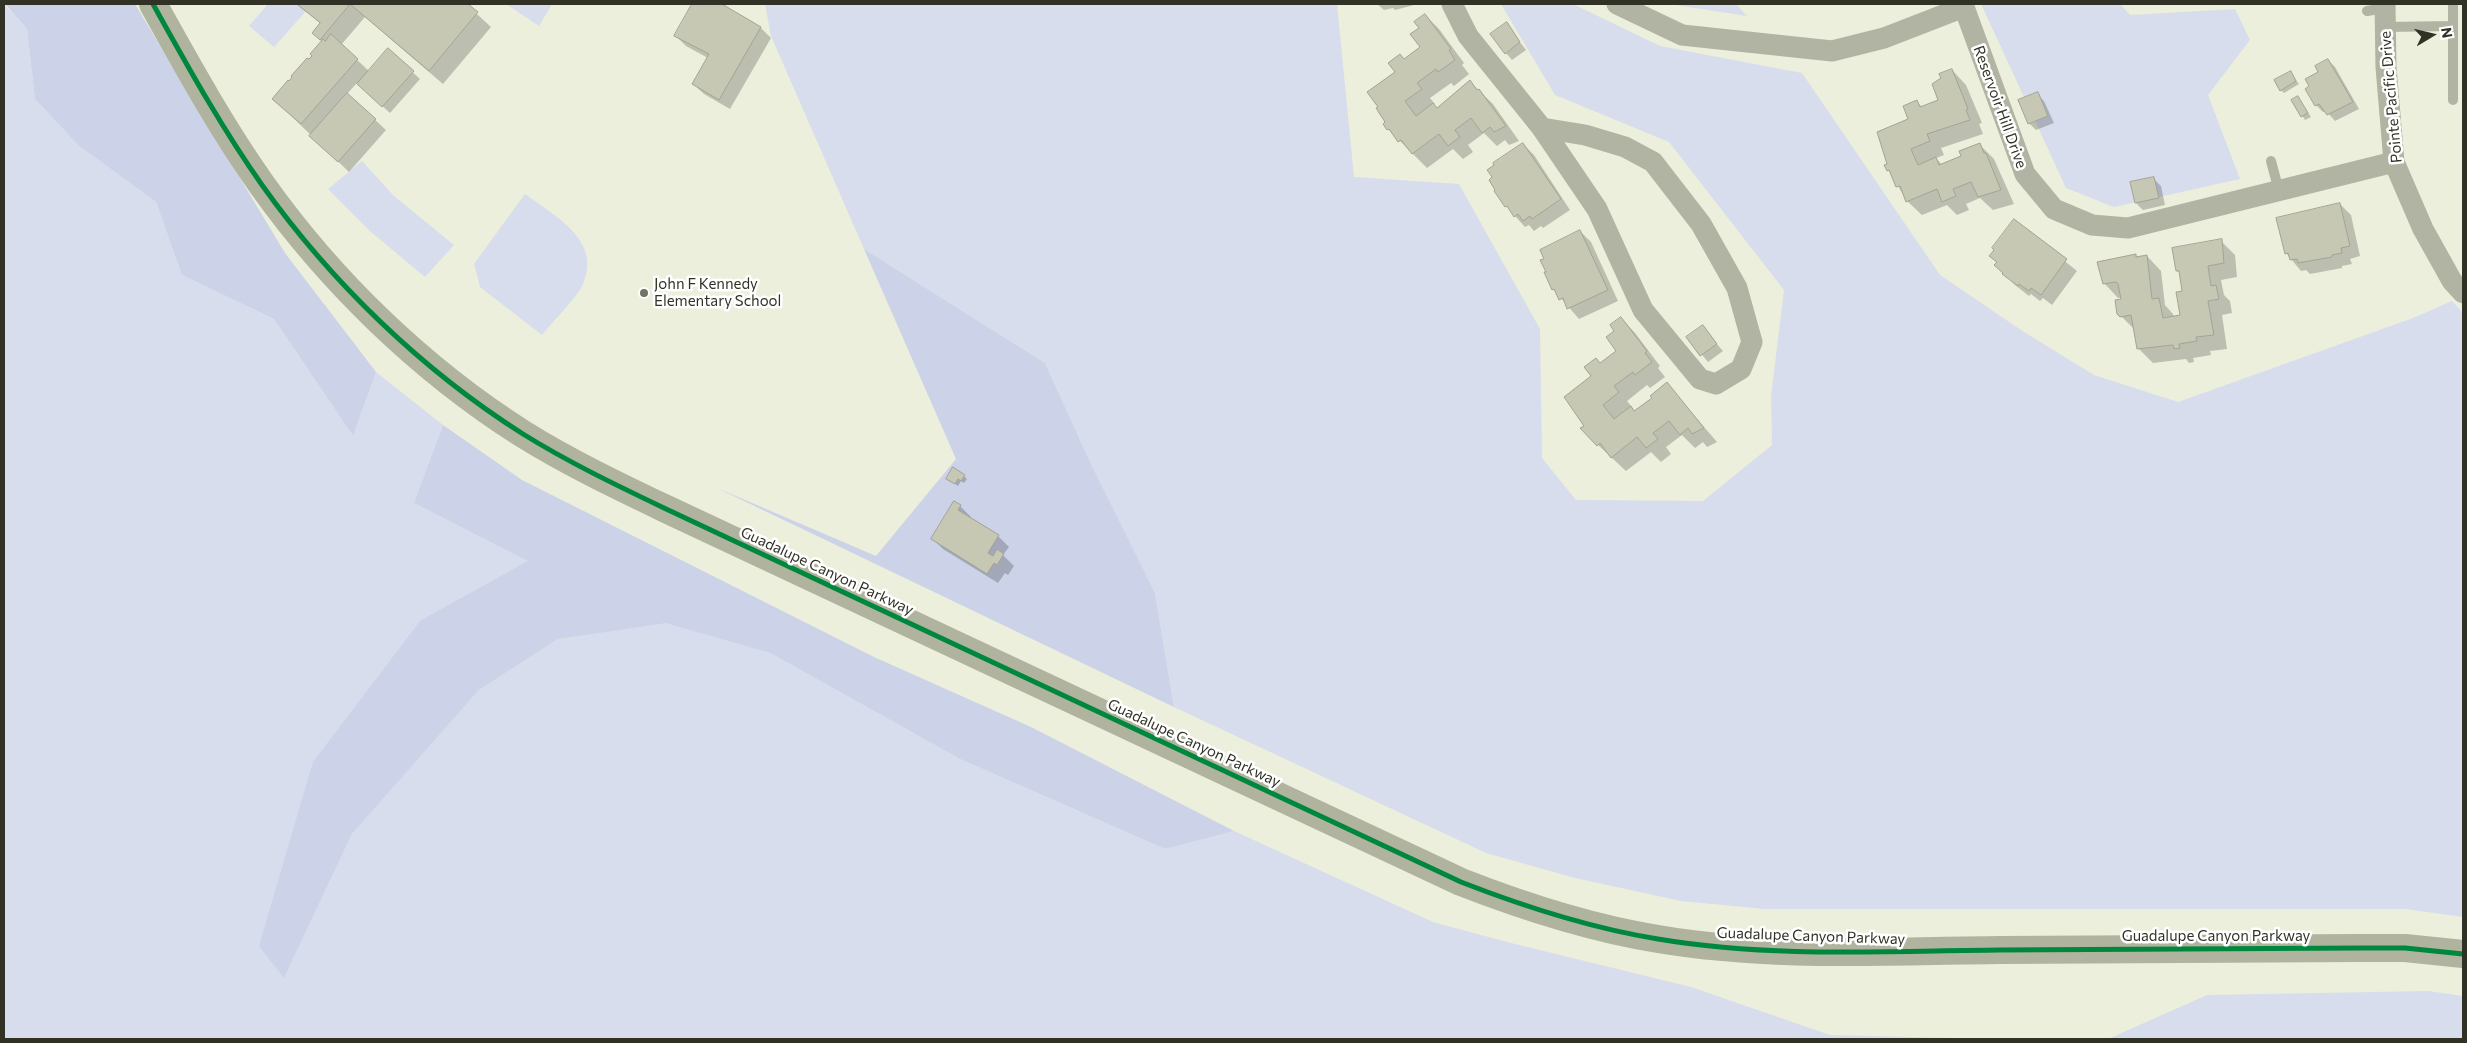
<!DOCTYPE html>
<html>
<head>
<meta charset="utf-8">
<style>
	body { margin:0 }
	#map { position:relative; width:2467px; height:1043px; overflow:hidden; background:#ecefdb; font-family:Commissioner,sans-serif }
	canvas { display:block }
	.frame { position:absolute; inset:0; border:5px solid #313225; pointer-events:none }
	.north { position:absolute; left:2407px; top:10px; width:50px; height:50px; -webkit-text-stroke:4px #fff; paint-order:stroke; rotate:81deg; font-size:14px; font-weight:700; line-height:20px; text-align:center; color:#313225 }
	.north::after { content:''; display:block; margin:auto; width:18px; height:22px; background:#313225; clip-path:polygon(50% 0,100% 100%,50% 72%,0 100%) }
</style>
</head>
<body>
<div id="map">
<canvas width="2467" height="1043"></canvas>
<div class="frame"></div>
<div class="north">N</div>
</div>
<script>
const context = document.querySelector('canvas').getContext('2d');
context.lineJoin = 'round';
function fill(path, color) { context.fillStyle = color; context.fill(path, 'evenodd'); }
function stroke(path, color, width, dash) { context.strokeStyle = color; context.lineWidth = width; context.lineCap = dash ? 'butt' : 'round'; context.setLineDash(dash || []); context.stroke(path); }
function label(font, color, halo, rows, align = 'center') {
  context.font = font + ' Commissioner,sans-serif'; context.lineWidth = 5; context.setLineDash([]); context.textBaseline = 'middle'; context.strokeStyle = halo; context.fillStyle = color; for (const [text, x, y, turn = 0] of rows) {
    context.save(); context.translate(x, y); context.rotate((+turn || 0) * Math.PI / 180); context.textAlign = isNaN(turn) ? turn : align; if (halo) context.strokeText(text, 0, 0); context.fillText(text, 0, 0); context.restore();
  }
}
fill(new Path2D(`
	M4,4L27,29L35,99L78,145L156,202L182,275L274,319L353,436L376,372L443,425L414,503L529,561L421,620L284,978L352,834L479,690L558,639L666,622L770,653L960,759L1165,849L1234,831L1433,922L1507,942L1691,987L1830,1035L1994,1039H4Z
	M268,4H297L306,11L274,47L249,26Z
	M506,4H552L539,26Z
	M765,4H1337L1354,177L1459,184L1540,329L1542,458L1576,500L1703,501L1772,445L1771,396L1784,290L1669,142L1555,95L1501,4H1573L1660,46L1802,73L1940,275L2024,332L2094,375L2178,402L2413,318L2452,301L2463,313V917L2405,909H1764L1681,901L1575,878L1486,853L1174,707L1155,593L1092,466L1045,363L864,249L771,36Z
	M1669,4H1736L1747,16Z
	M1981,4H2120L2130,15L2235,9L2250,40L2208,95L2240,179L2114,207L2066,188Z
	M362,161L394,196L454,245L425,277L371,232L328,189Z
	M525,194C555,216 602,240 583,284C577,298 552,322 542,335L480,287L474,264Z
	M2428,991L2463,996V1039H2108L2207,995Z`), '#d7ddec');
fill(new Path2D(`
	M5,4H135L285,253L376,372L353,436L274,319L182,275L156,202L78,145L35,99L27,29Z
	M864,249L1045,363L1092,466L1155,593L1174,707L717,488L876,556L956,459Z
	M443,425L522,480L874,657L1031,727L1234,831L1165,849L960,759L770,653L666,623L558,639L479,690L352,834L284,978L259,946L313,762L421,620L528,561L414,503Z`), '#ccd2e8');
fill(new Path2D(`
	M297,4H466L491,27L443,84L365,17L341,45L370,72L388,50L420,79L390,113L357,83L347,94L386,130L349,172L284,109L290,83L322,42L313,33L321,24Z
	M694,4H720L761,28L771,38L730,109L704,94L693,84L708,58L686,46L676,36Z
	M1377,4H1418L1395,10L1393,8L1384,10Z
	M1425,15L1439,29L1464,63L1462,65L1469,74L1454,86L1451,83L1430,98L1435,104L1433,105L1438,109L1470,82L1493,104L1519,141L1509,145L1505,140L1497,146L1484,133L1468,145L1473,152L1463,159L1453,149L1427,168L1388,129L1387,122L1396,72L1404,60L1421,48L1420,28Z
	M1506,24L1526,50L1512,60L1506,53Z
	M2328,60L2335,67L2359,109L2335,121L2326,111L2323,112L2316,105L2311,87Z
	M1952,70L1966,85L1982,123L1979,124L1983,134L1941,148L1944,155L1936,158L1942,165L1963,156L1980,145L1994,159L2014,204L1993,210L1980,198L1966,204L1969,210L1957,215L1947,205L1922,215L1907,201L1886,166L1889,165L1917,102L1923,108L1940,101Z
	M2290,72L2299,84L2284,93L2281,90Z
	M2037,94L2044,101L2054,123L2036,130L2029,123Z
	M2298,97L2311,117L2305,120L2293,100Z
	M1523,144L1534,155L1570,210L1543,228L1541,226L1534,231L1529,225L1525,227L1506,206Z
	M2154,179L2161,186L2165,205L2143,210L2136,203Z
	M2340,204L2351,215L2360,256L2350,259L2352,264L2342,266V268L2310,274L2306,270L2301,271L2286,253Z
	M2015,221L2077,271L2052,305L2043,298L2040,301L2031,294L2029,296L2015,285L1995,265L1997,263L1991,256Z
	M1580,231L1591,242L1618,301L1579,319L1553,289Z
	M2221,241L2235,255L2237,277L2221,280L2224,295L2230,301L2232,313L2222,315L2227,349L2210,351L2211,355L2193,358L2194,362L2189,363L2186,359L2153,363L2138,348L2135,330L2119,314L2122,297L2118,298L2104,283L2136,255L2138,258L2147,256L2161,271L2165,305L2173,314L2174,317L2181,316L2184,292L2173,249Z
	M1621,318L1635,333L1660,366L1658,368L1665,377L1650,388L1647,385L1627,401L1632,407L1631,408L1635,413L1653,398L1667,384L1717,442L1707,447L1703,442L1695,448L1682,435L1666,447L1671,454L1661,462L1651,452L1626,471L1598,445L1585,426L1593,376L1601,364L1618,351L1616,331Z
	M1702,327L1723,351L1708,362L1688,338Z
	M964,476L967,479L964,483L961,481L958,486L948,479Z
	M960,506L971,517L970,519L998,536L1009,547L1003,555L1014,566L1008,575L1005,573L998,583L943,549L932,538Z`), '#0003');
const building = new Path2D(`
	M297,4H468L478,12L429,71L350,4L320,40L312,33L320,23Z
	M692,4H722L761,27L719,100L692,84L709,54L674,36Z
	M1425,14L1451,49L1449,50L1455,60L1438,72L1436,69L1417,83L1422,89L1405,101L1416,116L1433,103L1437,108L1470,80L1477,90L1479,89L1506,126L1494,132L1490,127L1482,133L1471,118L1455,130L1460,137L1448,146L1439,134L1412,154L1401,140L1398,142L1389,129L1387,130L1383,124L1385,122L1376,108L1378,107L1367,92L1395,72L1388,63L1400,54L1404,59L1420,47L1410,34L1419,28L1414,22Z
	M1507,22L1520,42L1505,54L1490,34Z
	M331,34L358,59L301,124L272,99L288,80L289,81L292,77L291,76L307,58L309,59L312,56L310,54L323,39L325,41Z
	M388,48L414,71L382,107L357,84Z
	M2328,59L2353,102L2327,115L2319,104L2315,106L2305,89L2309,86L2305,79L2318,72L2315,66Z
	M1952,69L1968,109L1966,110L1970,120L1927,134L1930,141L1911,149L1918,165L1936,157L1939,165L1961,156L1959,151L1980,143L1984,153H1986L2001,190L1978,197L1971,182L1953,189L1956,196L1942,202L1937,189L1906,202L1900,186L1896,187L1889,170L1887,171L1884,165L1887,164L1877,132L1908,119L1903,106L1917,100L1920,107L1938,100L1932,84L1941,78L1939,74Z
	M2291,71L2296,81L2280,91L2274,80Z
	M2038,92L2048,116L2028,124L2018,100Z
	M347,93L376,119L338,162L309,136Z
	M2298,96L2308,113L2301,117L2291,100Z
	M1523,143L1561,199L1532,219L1530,216L1523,221L1518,214L1514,217L1507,206L1505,207L1494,191L1495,190L1489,180L1492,177L1487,170L1494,165L1493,163Z
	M2154,177L2159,198L2135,203L2130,182Z
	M2340,203L2350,246L2341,248L2342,253L2332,255V257L2298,263L2297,259L2290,260L2288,253L2285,254L2276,218Z
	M2014,219L2067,259L2041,295L2031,288L2029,291L2019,284L2018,286L2002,274L2003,273L1994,265L1997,262L1989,256L1994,250L1992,248Z
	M1580,230L1608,290L1567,309L1563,298L1559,300L1554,289L1552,290L1544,272H1546L1540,260L1544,259L1540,250Z
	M2222,239L2224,263L2208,266L2211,286L2216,285L2219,299L2208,301L2214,335L2196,337L2197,341L2179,344L2180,348L2174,349L2173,345L2137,349L2131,315L2120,317L2117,314L2115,300L2121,299L2118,284L2116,282L2103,284L2097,262L2136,254V257L2147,255L2152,299L2159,298L2163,318L2180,315L2176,292L2182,291L2179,271H2176L2172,248Z
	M1621,317L1647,351L1645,353L1652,362L1635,375L1633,372L1614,386L1619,392L1603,405L1614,419L1631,406L1634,411L1652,398L1650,396L1667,382L1704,428L1692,434L1688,428L1680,435L1669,421L1653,433L1658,439L1646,448L1637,437L1611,458L1600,443L1597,446L1580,428L1584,426L1564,397L1591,376L1584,367L1596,358L1600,363L1616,351L1606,337L1614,331L1610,325Z
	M1703,325L1717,344L1700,356L1686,337Z
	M953,467L965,475L961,481L958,479L955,484L946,479Z
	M954,501L961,505L958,510L999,535L988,553L993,556L997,549L1004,554L997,565L994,563L987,574L931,539Z`);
fill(building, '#c6c8b4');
stroke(building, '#a1a394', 1);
stroke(new Path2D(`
	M2367,11L2385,8
	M2453,26V4
	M2385,27L2453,26V100
	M2271,161L2279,191`), '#b1b3a3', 10);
stroke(new Path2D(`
	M1452,4L1468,36L1542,128L1597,209L1643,310L1700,379L1716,384L1741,369L1752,342L1737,288L1701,224L1653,162L1625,147L1585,135L1542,128
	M1617,4L1682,35L1832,51L1884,38L1964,7L2025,174L2054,209L2092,225L2128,228L2394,162
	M2385,4L2386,67L2394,162L2423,229L2452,281L2463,293`), '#b1b3a3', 21);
stroke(new Path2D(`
	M153,4C187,65 221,127 262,185C331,282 422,370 523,434C568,462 616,485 664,508L1461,882C1525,907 1590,928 1658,939C1770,958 1886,951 1999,950C2119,949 2240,949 2360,948H2405L2463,954`), '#b0b39d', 28);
stroke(new Path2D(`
	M153,4C187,65 221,127 262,185C331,282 422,370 523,434C568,462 616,485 664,508L1461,882C1525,907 1590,928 1658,939C1770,958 1886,951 1999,950C2119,949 2240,949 2360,948H2405L2463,954`), '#00873e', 5);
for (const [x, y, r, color] of [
	[644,293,5,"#727465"]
]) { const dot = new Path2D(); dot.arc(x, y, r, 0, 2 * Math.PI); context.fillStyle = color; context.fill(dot); stroke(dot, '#fff', 2); }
label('15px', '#313225', '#fff', [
	["Pointe Pacific Drive",2391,97,-95],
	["Reservoir Hill Drive",2000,107,70],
	["Guadalupe Canyon Parkway",827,571,25],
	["Guadalupe Canyon Parkway",1194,743,25],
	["Guadalupe Canyon Parkway",1811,936,2],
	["Guadalupe Canyon Parkway",2216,936]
]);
label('15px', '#313225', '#fff', [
	["John F Kennedy",654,284],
	["Elementary School",654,301]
], 'left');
</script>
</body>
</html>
